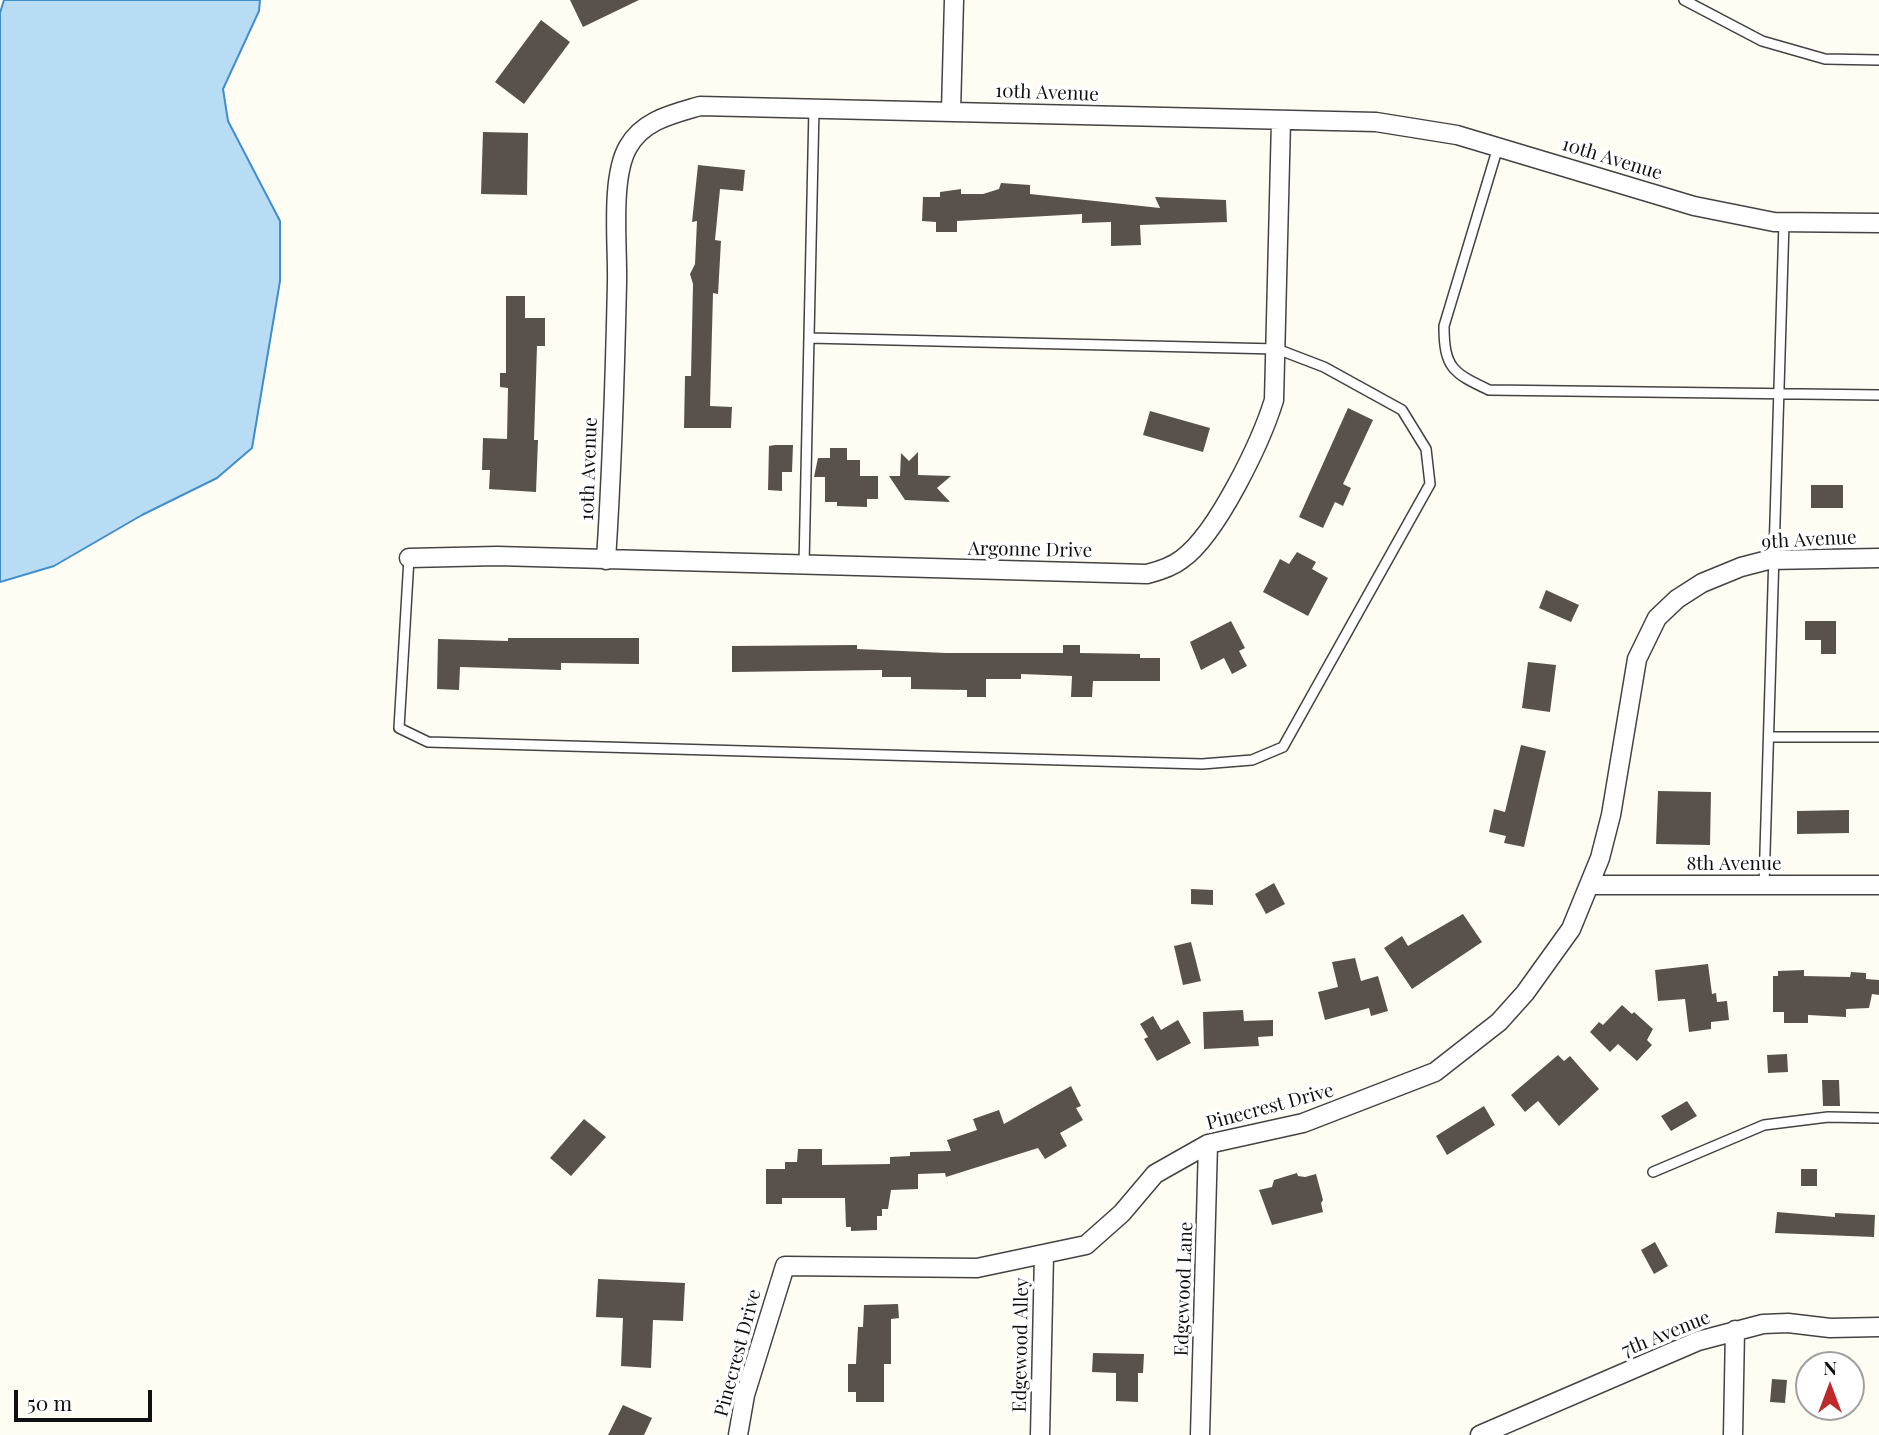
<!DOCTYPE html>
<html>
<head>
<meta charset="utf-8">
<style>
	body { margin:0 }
	#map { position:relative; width:1879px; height:1435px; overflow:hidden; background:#fffdf3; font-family:"Playfair Display",serif }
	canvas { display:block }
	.north { position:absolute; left:1795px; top:1351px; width:70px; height:70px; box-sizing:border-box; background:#fff; border:2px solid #9f9f9f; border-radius:50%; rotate:0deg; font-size:19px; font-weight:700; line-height:28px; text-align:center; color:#101010 }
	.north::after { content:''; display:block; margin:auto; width:24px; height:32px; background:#be2a2a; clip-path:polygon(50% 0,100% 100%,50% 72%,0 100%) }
	.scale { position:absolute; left:14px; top:1390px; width:138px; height:32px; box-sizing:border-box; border:4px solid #101010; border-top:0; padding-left:9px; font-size:21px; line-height:24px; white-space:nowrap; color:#101010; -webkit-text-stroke:5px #fff; paint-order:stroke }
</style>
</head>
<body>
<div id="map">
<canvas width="1879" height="1435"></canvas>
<div class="north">N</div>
<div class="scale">50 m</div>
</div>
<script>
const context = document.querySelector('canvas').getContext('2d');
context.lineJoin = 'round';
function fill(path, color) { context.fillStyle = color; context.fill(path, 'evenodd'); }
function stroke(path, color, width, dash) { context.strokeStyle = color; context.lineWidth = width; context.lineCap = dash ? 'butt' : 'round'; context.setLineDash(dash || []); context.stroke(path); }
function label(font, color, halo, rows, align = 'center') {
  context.font = font + ' "Playfair Display",serif'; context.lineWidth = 7; context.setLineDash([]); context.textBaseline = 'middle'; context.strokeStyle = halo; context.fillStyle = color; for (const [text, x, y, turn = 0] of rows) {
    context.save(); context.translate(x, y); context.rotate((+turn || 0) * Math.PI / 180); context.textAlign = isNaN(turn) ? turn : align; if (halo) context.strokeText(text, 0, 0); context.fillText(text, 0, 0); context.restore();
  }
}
const water = new Path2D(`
	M4,0H260L259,11L223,89L228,121L280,221V281L252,448L217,478L142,515L54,566L0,582V13Z`);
fill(water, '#b9dcf5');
stroke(water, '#418ecb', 2);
fill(new Path2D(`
	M570,0H639L583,27Z
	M541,20L570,42L524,104L495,82Z
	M483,132L528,133L527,195L481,194Z
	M698,165L745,170L743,191L720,189L715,240L721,241L718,294L713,293L710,406L732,407L731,428H684L685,376H691L693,284L690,274L695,264L697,221L692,222Z
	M1001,183L1030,185V194L1160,208L1155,197L1226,200L1227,222L1140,225L1141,245L1111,246V222L1082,223V214L957,221V232H936V222L922,221L923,197H940V192L961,189V194H983L999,189Z
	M506,296H525V318H545V346H537L534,440H538L536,492L489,489L490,470H482L483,438L507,439L508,388L500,387V373H506Z
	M1348,408L1373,420L1343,484L1351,488L1343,506L1335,502L1323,528L1299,517Z
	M1150,411L1210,428L1203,452L1143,435Z
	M775,445H793L792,472H782V491L768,490L769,446Z
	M830,448H847V460H860V476H878V499H867V507L837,506V502H825V477H814L818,458H830Z
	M918,452V475L951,476L937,488L950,502L905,500L889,476H900L901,453L909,461Z
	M1811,485H1843V508H1811Z
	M1297,552L1316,562L1312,569L1328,578L1308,616L1263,592L1280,559L1289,564Z
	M1546,590L1579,605L1571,622L1539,608Z
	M1231,621L1245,648L1239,651L1247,666L1232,674L1224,658L1201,670L1190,642Z
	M1805,621H1836V654H1821V640H1805Z
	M508,638H639V664L561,663V670L460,667L459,690L437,689L438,639L508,641Z
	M857,645V649L946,653H1063V645H1080V653L1140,654V658H1160V681H1093L1092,697H1071L1072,676L1021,674V679H986V697H967V690L911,689V677H882V670L732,672V646Z
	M1528,662L1556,665L1550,712L1522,708Z
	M1521,745L1546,751L1524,847L1504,843L1506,836L1489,832L1494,809L1505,812Z
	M1658,791L1711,792L1710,845L1656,844Z
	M1849,810V833L1797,834V811Z
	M1274,883L1285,904L1266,914L1255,894Z
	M1191,889L1213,890V905L1191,904Z
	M1463,914L1482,942L1412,989L1384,948L1402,936L1408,946Z
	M1191,942L1201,981L1183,985L1174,946Z
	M1355,958L1361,981L1378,976L1388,1011L1371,1016L1369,1008L1325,1020L1318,992L1338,987L1332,962Z
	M1708,964L1712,994L1716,993L1717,1002L1727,1001L1729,1020L1711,1022V1029L1689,1032L1685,999L1658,1001L1655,970Z
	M1804,970V976L1850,977L1851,972L1866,973V979L1879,980V995L1872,994L1869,1008L1846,1009V1017L1808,1015V1023H1784V1012H1773V976H1778V971Z
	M1622,1005L1632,1014L1634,1012L1653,1029L1647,1040L1652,1045L1637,1061L1618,1044L1610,1052L1590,1032L1599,1022L1603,1025Z
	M1243,1010L1244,1021L1273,1020V1036L1258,1037L1259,1046L1204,1049L1203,1012Z
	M1153,1016L1161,1030L1178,1020L1191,1043L1157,1061L1144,1039L1148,1037L1140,1024Z
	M1787,1054L1788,1072L1768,1073L1767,1055Z
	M1558,1055L1564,1061L1570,1056L1599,1089L1559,1126L1538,1101L1525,1112L1511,1095Z
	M1822,1080H1839L1840,1106H1823Z
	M1071,1086L1081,1106L1076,1108L1083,1120L1060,1133L1067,1146L1045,1159L1038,1148L946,1177L945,1173L918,1174V1189L891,1190L888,1209H882V1216H877V1230L851,1231V1227H846L845,1198H782V1204H766V1169H785V1162H797L798,1149H822V1165L890,1164V1157L910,1156V1152L951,1151L947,1140L977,1130L973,1119L999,1110L1004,1124Z
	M1687,1101L1697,1116L1671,1131L1661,1116Z
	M1484,1106L1495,1125L1447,1155L1436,1136Z
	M584,1119L606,1137L571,1176L550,1158Z
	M1801,1169H1817V1186H1801Z
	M1297,1173L1298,1176L1305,1177L1316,1174L1323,1200L1321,1203L1323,1212L1272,1225L1259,1190L1272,1187L1274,1180Z
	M1777,1212L1835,1217V1213L1875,1215L1874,1237L1775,1233Z
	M1655,1242L1668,1266L1654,1274L1641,1250Z
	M598,1279L685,1283L683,1321L653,1320L651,1368L621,1366L623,1318L596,1317Z
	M898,1304L899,1318L891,1319V1364H884V1402H856V1392H848V1364H856L858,1327H863L864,1305Z
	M1093,1353L1144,1354L1143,1373H1138V1402L1116,1401V1373L1092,1372Z
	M1772,1379L1787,1380L1785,1403L1770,1402Z
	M623,1405L652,1418L644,1435H608Z`), '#59524c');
const service = new Path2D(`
	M1684,0L1762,41L1825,59L1879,60
	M1498,147L1444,326C1444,368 1453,373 1489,390L1879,395
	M409,558L399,728L428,742L1202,764L1252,760L1283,747L1430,484L1426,449L1402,410L1324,367L1277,349L809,338
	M804,565L814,108
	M1769,737H1879
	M1764,885L1784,222
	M1653,1172L1764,1125L1828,1117L1879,1118`);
const minor = new Path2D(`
	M951,111L954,0
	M409,558L497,556L1147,574C1159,571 1172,567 1182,559C1217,534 1261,442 1274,400L1281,121
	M606,560C612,468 615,375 617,283C618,247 610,178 628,147C643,120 673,114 700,106L1376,122L1457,135L1694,206L1774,222L1879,223
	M1590,885H1879
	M738,1435L745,1395L785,1266L977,1268L1086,1245L1122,1213L1155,1174L1208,1144L1303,1123L1435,1072L1499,1022L1525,993L1571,929L1600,858L1611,815L1637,659L1657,618L1677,599L1702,583L1741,567L1768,560L1879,558
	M1040,1435L1044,1255
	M1200,1435L1208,1144
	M1480,1435L1698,1341L1763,1324L1788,1323L1830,1328L1879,1327
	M1733,1435L1735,1330`);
stroke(service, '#434343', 12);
stroke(minor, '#434343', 21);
stroke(service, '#fff', 9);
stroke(minor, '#fff', 18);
label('19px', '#101010', '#fff', [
	["10th Avenue",1047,93,2],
	["10th Avenue",1612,159,17],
	["10th Avenue",589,469,-88],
	["9th Avenue",1809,540,-3],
	["Argonne Drive",1030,550,1],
	["8th Avenue",1734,864],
	["Pinecrest Drive",1270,1107,-15],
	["Edgewood Lane",1184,1289,-88],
	["7th Avenue",1666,1334,-22],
	["Edgewood Alley",1021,1345,-89],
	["Pinecrest Drive",738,1353,-75]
]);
</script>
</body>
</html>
